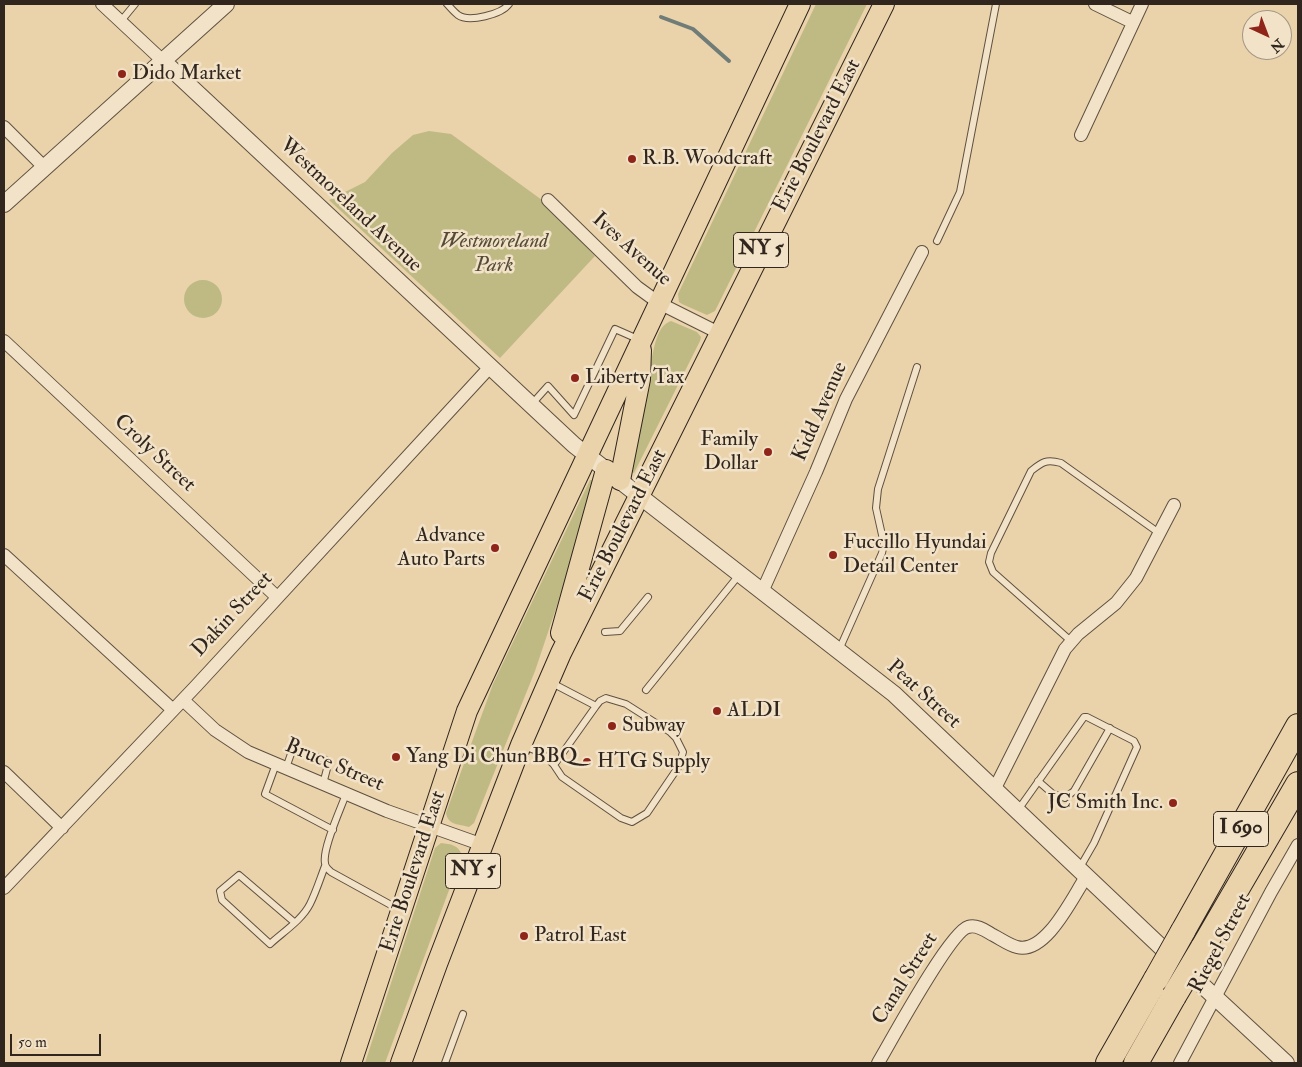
<!DOCTYPE html>
<html>
<head>
<meta charset="utf-8">
<style>
	body { margin:0 }
	#map { position:relative; width:1302px; height:1067px; overflow:hidden; background:#ead2ab; font-family:"IM FELL Double Pica",serif }
	canvas { display:block }
	.frame { position:absolute; inset:0; border:5px solid #30261d; pointer-events:none }
	.north { position:absolute; left:1242px; top:10px; width:50px; height:50px; box-sizing:border-box; background:#f1e2c8; border:1px solid #a49784; border-radius:50%; rotate:137deg; font-size:14px; font-weight:700; line-height:20px; text-align:center; color:#30261d }
	.north::after { content:''; display:block; margin:auto; width:18px; height:22px; background:#8f2418; clip-path:polygon(50% 0,100% 100%,50% 72%,0 100%) }
	.scale { position:absolute; left:10px; top:1034px; width:91px; height:22px; box-sizing:border-box; border:2px solid #30261d; border-top:0; padding-left:6px; font-size:15px; line-height:18px; white-space:nowrap; color:#30261d; -webkit-text-stroke:4px #f1e2c8; paint-order:stroke }
</style>
</head>
<body>
<div id="map">
<canvas width="1302" height="1067"></canvas>
<div class="frame"></div>
<div class="north">N</div>
<div class="scale">50 m</div>
</div>
<script>
const context = document.querySelector('canvas').getContext('2d');
context.lineJoin = 'round';
function fill(path, color) { context.fillStyle = color; context.fill(path, 'evenodd'); }
function stroke(path, color, width, dash) { context.strokeStyle = color; context.lineWidth = width; context.lineCap = dash ? 'butt' : 'round'; context.setLineDash(dash || []); context.stroke(path); }
function label(font, color, halo, rows, align = 'center') {
  context.font = font + ' "IM FELL Double Pica",serif'; context.lineWidth = 5; context.setLineDash([]); context.textBaseline = 'middle'; context.strokeStyle = halo; context.fillStyle = color; for (const [text, x, y, turn = 0] of rows) {
    context.save(); context.translate(x, y); context.rotate((+turn || 0) * Math.PI / 180); context.textAlign = isNaN(turn) ? turn : align; if (halo) context.strokeText(text, 0, 0); context.fillText(text, 0, 0); context.restore();
  }
}
fill(new Path2D(`
	M816,4H867L715,311L707,315L682,304L679,302L678,294Z
	M429,131L451,134L542,200L595,256L500,358L329,200L365,182L392,153L413,135Z
	M184 299a19 19 0 1 1 38 0a19 19 0 1 1-38 0Z
	M671,321L697,332L701,337L700,341L634,473L632,472L629,468L652,357C655,344 658,325 671,321Z
	M590,480H594L596,489L535,671L474,823L469,827C458,824 448,825 446,813L493,684Z
	M441,843C451,844 458,845 462,855L385,1063H365L435,848Z`), '#bfba84');
stroke(new Path2D(`
	M661,17L693,29L729,61`), '#707c77', 4);
const service = new Path2D(`
	M447,4C450,7 454,12 458,15C469,23 502,14 509,4
	M121,21L135,4
	M937,241L960,192L996,4
	M531,405L548,386L574,415L615,329L640,340
	M605,632L620,631L648,597
	M1072,642L993,572L989,562L991,553L1031,471C1042,462 1046,459 1061,463L1159,533
	M839,650L882,553L884,544L876,508L878,489L917,367
	M550,682L596,706
	M646,690L739,575
	M524,746L542,753L554,765L562,777L621,818L632,822L647,813L679,766L683,752L676,738L670,732L626,704L606,698L600,701L596,706L554,765
	M276,764L265,794L333,830
	M286,768L293,748L329,761L323,784
	M1038,781L1053,794L1065,798L1074,791L1110,728
	M346,794C341,808 322,849 325,863C325,867 328,869 331,872L400,910
	M1018,810L1084,717H1087L1134,741L1137,747L1094,843L1079,869
	M294,922L239,875L220,891L222,900L270,944C283,932 302,920 310,904C316,892 320,879 325,866
	M445,1063L463,1014`);
const minor = new Path2D(`
	M102,4L163,61
	M1095,4L1132,22
	M4,127L44,167
	M1081,135L1142,4
	M548,200L637,287L659,303L719,333
	M4,341L277,597
	M4,555L173,710
	M762,592L816,472L846,399L922,252
	M183,700L215,730L248,752L387,811L483,845
	M4,772L62,828
	M994,790L1065,649L1078,634L1116,603L1136,578L1174,505
	M4,888L196,686L490,367
	M878,1063C891,1041 950,932 968,927C977,924 986,931 993,935C1001,939 1009,945 1017,947C1046,955 1073,896 1086,877
	M1180,1063L1271,892L1298,845`);
const tertiary = new Path2D(`
	M163,61L574,445L894,694L1161,947
	M4,204L226,4
	M1203,986L1286,1063`);
const primary = new Path2D(`
	M620,480L640,379L641,350
	M561,633L606,470
	M351,1063L467,711L800,4
	M401,1063L437,964L521,745L561,653L884,4`);
const motorway = new Path2D(`
	M1183,931L1298,726
	M1202,949L1298,784
	M1108,1063L1156,979
	M1136,1063L1174,996`);
stroke(service, '#5e5140', 8);
stroke(minor, '#5e5140', 14);
stroke(tertiary, '#5e5140', 18);
stroke(primary, '#30261d', 22);
stroke(motorway, '#30261d', 26);
stroke(service, '#f1e2c8', 6);
stroke(minor, '#f1e2c8', 12);
stroke(tertiary, '#f1e2c8', 16);
stroke(primary, '#ead2ab', 20);
stroke(motorway, '#ead2ab', 24);
const motorwayBridge = new Path2D(`
	M1156,979L1183,931
	M1174,996L1202,949`);
stroke(motorwayBridge, '#30261d', 26, []);
stroke(motorwayBridge, '#ead2ab', 24);
for (const [x, y, r, color] of [
	[122,74,5,"#8f2418"],
	[632,159,5,"#8f2418"],
	[575,378,5,"#8f2418"],
	[768,452,5,"#8f2418"],
	[495,548,5,"#8f2418"],
	[833,555,5,"#8f2418"],
	[717,711,5,"#8f2418"],
	[612,726,5,"#8f2418"],
	[396,757,5,"#8f2418"],
	[587,762,5,"#8f2418"],
	[1173,803,5,"#8f2418"],
	[524,936,5,"#8f2418"]
]) { const dot = new Path2D(); dot.arc(x, y, r, 0, 2 * Math.PI); context.fillStyle = color; context.fill(dot); stroke(dot, '#f1e2c8', 2); }
for (const [x, y, w] of [
	[761,250,55],
	[1241,829,55],
	[473,871,55]
]) { const box = new Path2D(); box.roundRect(x - w / 2, y - 17.5, w, 35, 4); context.fillStyle = '#f1e2c8'; context.fill(box); stroke(box, '#30261d', 1); }
label('bold 20px', '#30261d', null, [
	["NY 5",761,250],
	["I 690",1241,829],
	["NY 5",473,871]
]);
label('21px', '#30261d', '#f1e2c8', [
	["Dido Market",132,74],
	["R.B. Woodcraft",642,159],
	["Liberty Tax",585,378],
	["Family",758,440,"right"],
	["Dollar",758,464,"right"],
	["Advance",485,536,"right"],
	["Auto Parts",485,560,"right"],
	["Fuccillo Hyundai",843,543],
	["Detail Center",843,567],
	["ALDI",727,711],
	["Subway",622,726],
	["Yang Di Chun BBQ",406,757],
	["HTG Supply",597,762],
	["JC Smith Inc.",1163,803,"right"],
	["Patrol East",534,936]
], 'left');
label('21px', '#30261d', '#f1e2c8', [
	["Erie Boulevard East",818,136,-63],
	["Westmoreland Avenue",350,206,43],
	["Ives Avenue",631,250,42],
	["Kidd Avenue",821,412,-66],
	["Croly Street",154,454,43],
	["Erie Boulevard East",624,526,-63],
	["Dakin Street",233,615,-47],
	["Peat Street",923,695,42],
	["Bruce Street",334,766,23],
	["Erie Boulevard East",414,872,-72],
	["Riegel Street",1221,944,-62],
	["Canal Street",906,979,-58]
]);
label('italic 21px', '#544b37', '#f1e2c8', [
	["Westmoreland",494,242],
	["Park",494,266]
]);
</script>
</body>
</html>
